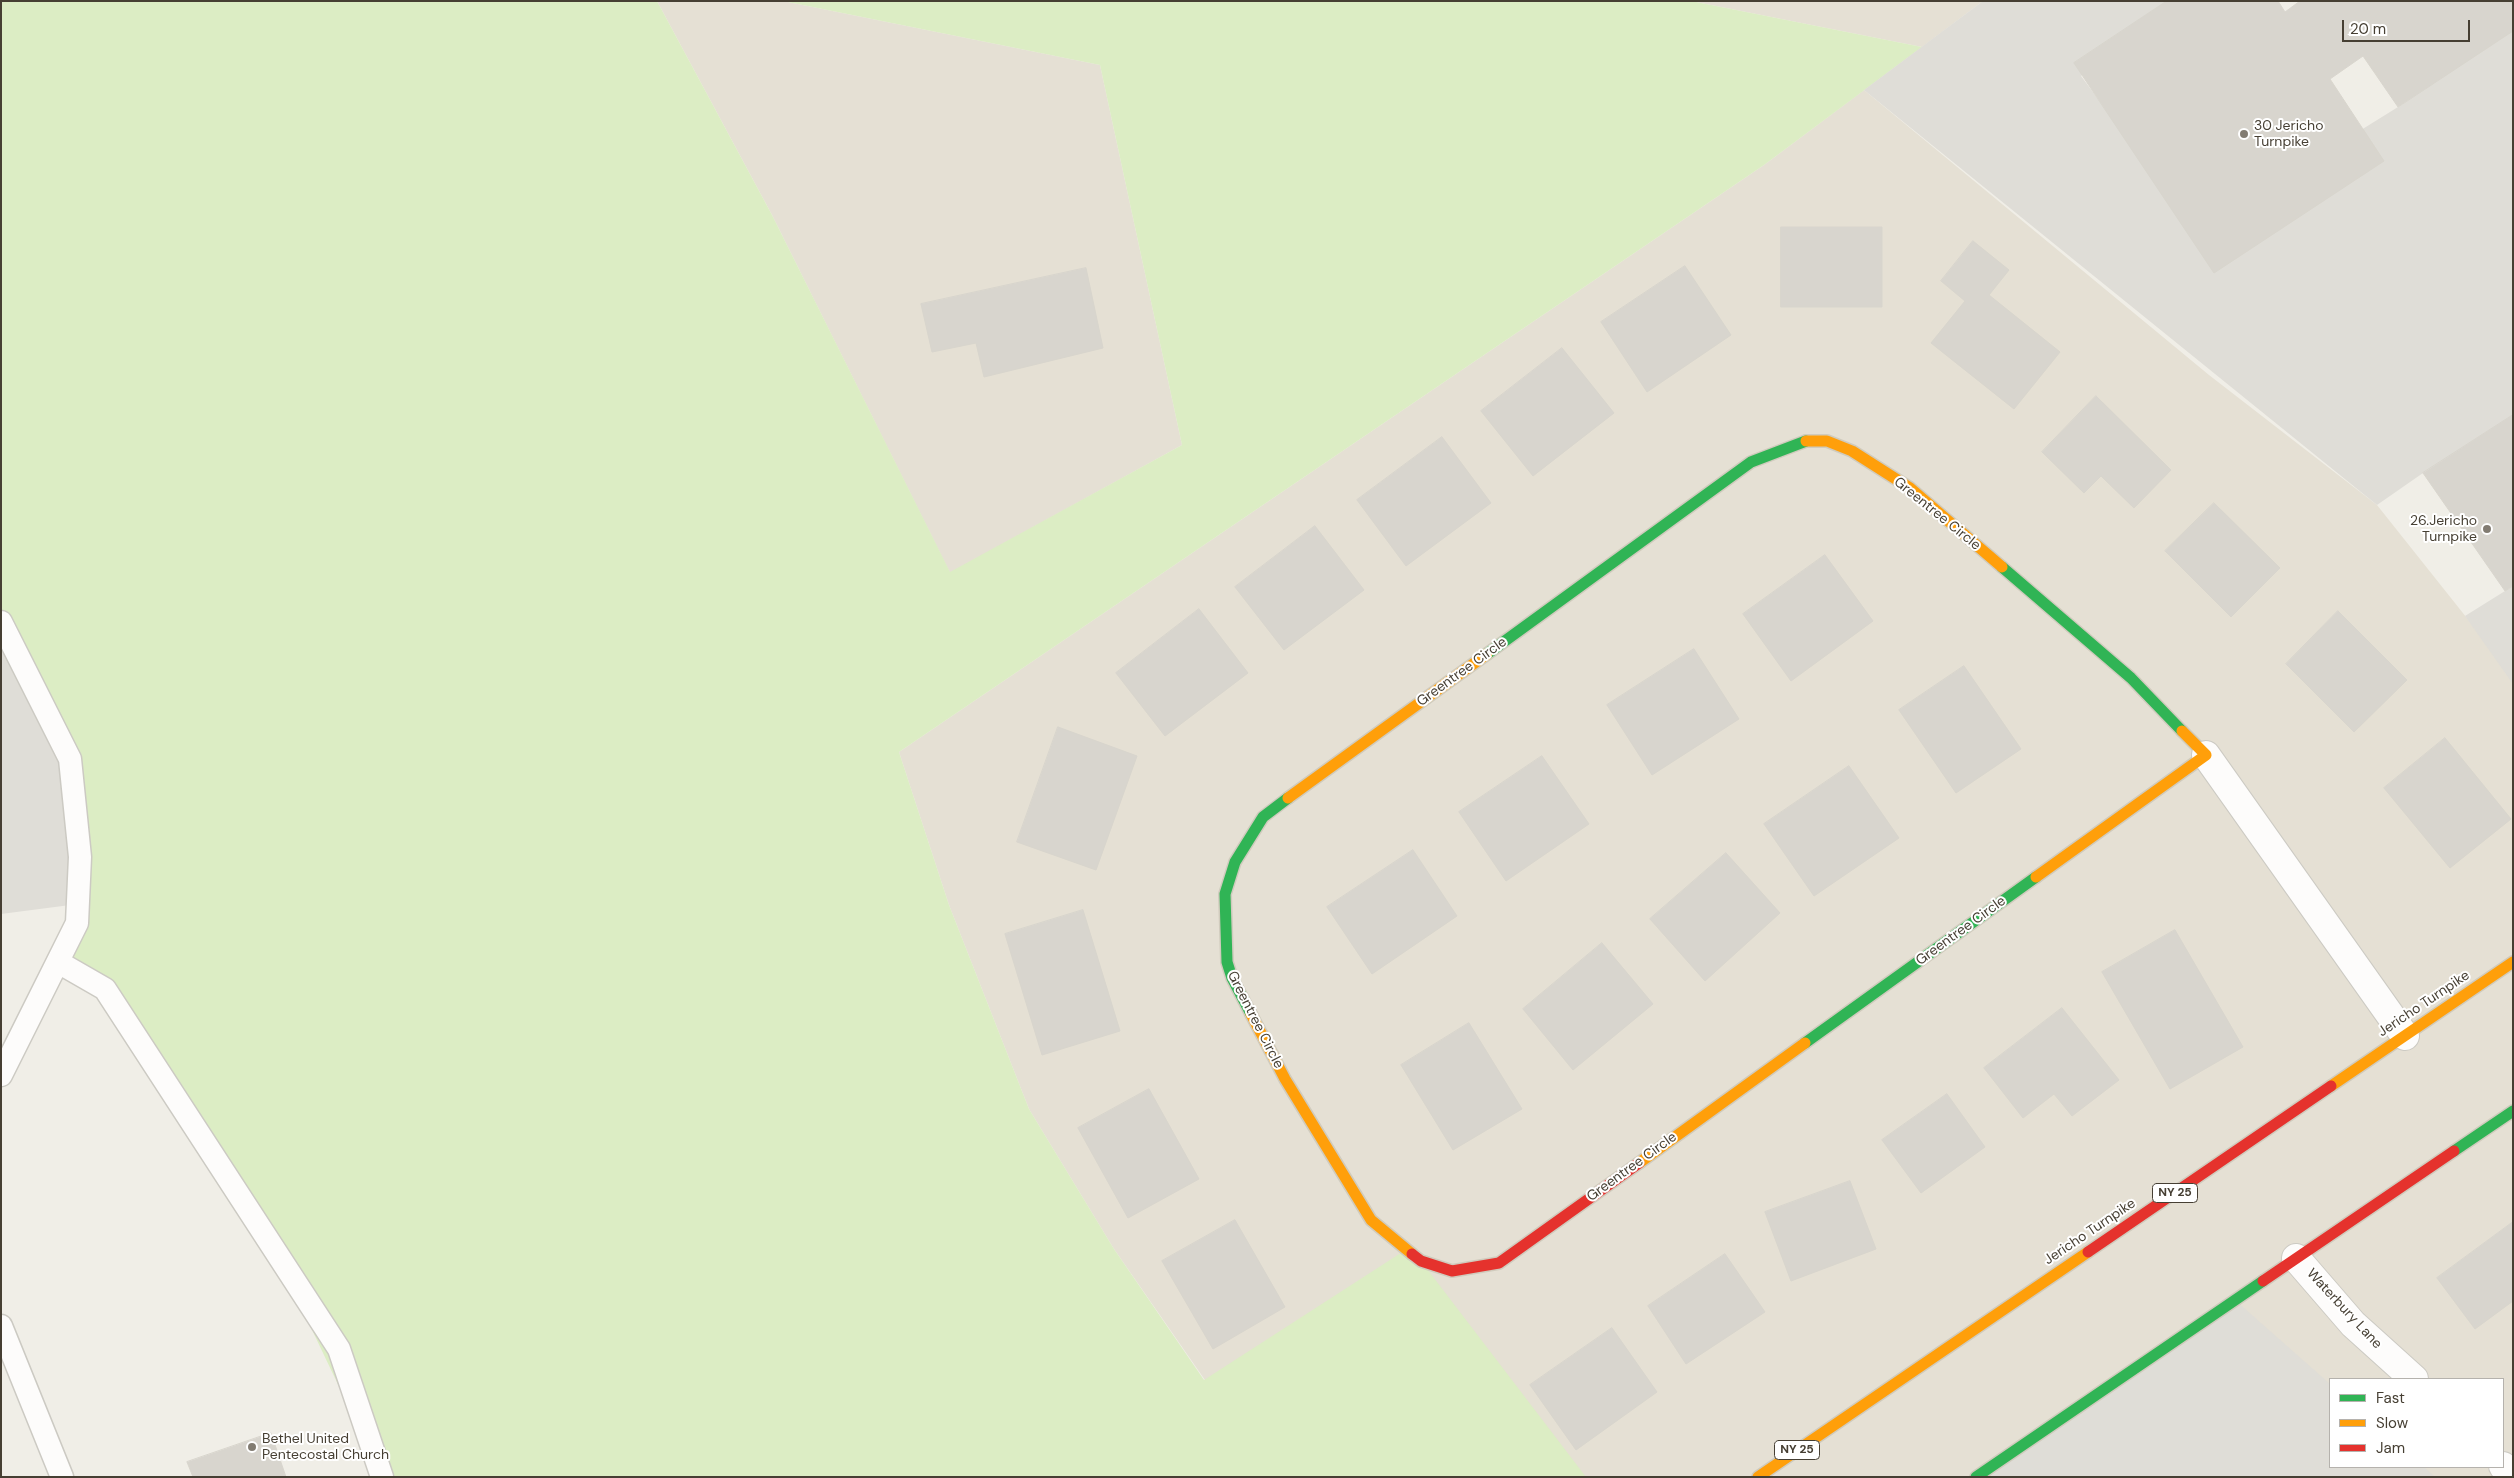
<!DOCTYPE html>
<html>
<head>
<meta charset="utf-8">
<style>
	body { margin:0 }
	#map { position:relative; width:2514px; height:1478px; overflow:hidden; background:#f0eee7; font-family:"DM Sans",sans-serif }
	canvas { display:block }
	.frame { position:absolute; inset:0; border:2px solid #463f33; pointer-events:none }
	.legend { position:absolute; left:2329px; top:1378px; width:175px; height:90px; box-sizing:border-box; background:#fff; border:1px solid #b5b2ad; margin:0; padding:6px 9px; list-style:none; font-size:15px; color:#463f33 }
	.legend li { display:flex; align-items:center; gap:10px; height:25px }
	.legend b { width:25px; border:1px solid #b5b2ad }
	.scale { position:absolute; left:2342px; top:20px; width:128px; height:22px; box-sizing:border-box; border:2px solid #463f33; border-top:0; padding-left:6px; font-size:15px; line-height:18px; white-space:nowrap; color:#463f33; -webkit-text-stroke:4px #fff; paint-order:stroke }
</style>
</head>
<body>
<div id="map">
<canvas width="2514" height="1478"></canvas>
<div class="frame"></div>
<ul class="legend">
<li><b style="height:6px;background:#30b455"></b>Fast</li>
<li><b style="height:6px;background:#ff9f0a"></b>Slow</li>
<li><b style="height:6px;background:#e5322d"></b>Jam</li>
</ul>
<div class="scale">20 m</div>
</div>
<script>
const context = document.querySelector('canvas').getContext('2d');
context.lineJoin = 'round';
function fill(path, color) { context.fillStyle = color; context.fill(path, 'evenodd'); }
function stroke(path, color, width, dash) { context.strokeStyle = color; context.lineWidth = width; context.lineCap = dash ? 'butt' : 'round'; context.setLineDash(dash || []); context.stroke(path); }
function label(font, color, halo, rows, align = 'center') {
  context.font = font + ' "DM Sans",sans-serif'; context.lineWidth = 4; context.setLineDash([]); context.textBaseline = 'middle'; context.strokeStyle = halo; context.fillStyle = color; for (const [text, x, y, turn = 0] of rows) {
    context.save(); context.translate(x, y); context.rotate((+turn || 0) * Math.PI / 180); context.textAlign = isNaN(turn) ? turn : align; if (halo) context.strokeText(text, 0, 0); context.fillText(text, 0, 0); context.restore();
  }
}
fill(new Path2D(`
	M657,1H783L1100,65L1182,445L950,573L772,215Z
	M1691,1H1983L1922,47Z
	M1864,90L2209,375L2377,505L2513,676V1477H1259L1205,1380L1114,1249L1029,1109L949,905L899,752L1764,165ZM2330,1379H2503V1467H2330Z`), '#e5e0d4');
fill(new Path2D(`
	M1,1H657L772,215L950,572L1182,445L1100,65L783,1H1691L1922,47L1764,165L899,752L949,905L1029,1109L1114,1249L1204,1380L1407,1249L1421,1261L1586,1477H382L284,1271L60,942L84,876L1,630Z`), '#dcedc4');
fill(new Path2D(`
	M1983,1H2187L2081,76L2197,232L2398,107L2513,28V417L2423,473L2377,505L1864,90Z
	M2513,586V684L2465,616Z
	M1,622L70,759L78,904L1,914Z
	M2235,1300L2330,1384V1467H2424L2435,1477H1976Z`), '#dfddd7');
const building = new Path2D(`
	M2167,1H2278L2285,12L2300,1H2513V31L2398,107L2363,56L2330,79L2384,161L2214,273L2074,63Z
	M1781,227H1882V307H1781Z
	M1973,241L2009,270L1989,295L2060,352L2014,409L1931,343L1965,301L1941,281Z
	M1685,266L1731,335L1647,392L1601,322Z
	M1086,268L1103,348L984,377L976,343L932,352L921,304Z
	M1562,348L1614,413L1533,476L1481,411Z
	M2096,396L2171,470L2134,508L2101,476L2084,493L2042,452Z
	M2513,415V586L2505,591L2423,473Z
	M1442,437L1491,503L1406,566L1357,500Z
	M2214,503L2280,568L2231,617L2165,551Z
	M1315,526L1364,590L1284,650L1235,587Z
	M1825,555L1873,621L1791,681L1743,614Z
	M1199,609L1248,673L1165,736L1116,673Z
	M2338,611L2407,680L2354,732L2286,664Z
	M1694,649L1739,719L1652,775L1607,705Z
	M1964,666L2021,749L1956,793L1899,710Z
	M1058,727L1137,756L1096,870L1017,842Z
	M2445,738L2511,819L2450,868L2384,788Z
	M1542,756L1589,824L1506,881L1459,812Z
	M1849,766L1899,838L1814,896L1764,824Z
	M1413,850L1457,916L1372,974L1327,907Z
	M1726,853L1780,913L1705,981L1650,919Z
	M1083,910L1120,1031L1042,1055L1005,934Z
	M2175,930L2243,1047L2170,1089L2102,972Z
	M1602,943L1653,1004L1573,1070L1523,1009Z
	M2062,1008L2119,1080L2072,1116L2054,1094L2023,1118L1984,1068Z
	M1469,1023L1522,1109L1453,1150L1401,1065Z
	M1149,1089L1199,1179L1128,1218L1078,1128Z
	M1947,1094L1985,1147L1921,1193L1882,1140Z
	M1850,1181L1876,1249L1791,1281L1765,1212Z
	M1235,1220L1285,1307L1213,1349L1162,1261Z
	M2513,1222V1301L2475,1329L2437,1278Z
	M1725,1254L1765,1312L1686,1364L1648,1306Z
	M1612,1328L1657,1392L1576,1450L1530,1385Z
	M271,1433L286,1477H193L187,1462Z`);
fill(building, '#d8d5ce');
stroke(building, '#d8d5cd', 1);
const lane = new Path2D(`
	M1,622L70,759L80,857L77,923L1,1075
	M58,962L105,989L339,1349L382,1477
	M1,1326L62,1477`);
const street = new Path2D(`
	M2206,755L2405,1036
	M2296,1258L2353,1324L2414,1379
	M2503,1466L2511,1477`);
const fast = new Path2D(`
	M2002,567L2131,678L2182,731
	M1487,654L1751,462L1806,441
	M1251,1014L1232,978L1227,962L1225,894L1235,862L1263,817L1288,798
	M1805,1043L2036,877
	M2454,1151L2513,1111
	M1976,1477L2263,1281`);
const slow = new Path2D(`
	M1806,441H1827L1852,451L1910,488L2002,567
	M1288,798L1487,654
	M2036,877L2206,755L2182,731
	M1251,1014L1285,1079L1371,1220L1412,1254
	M2331,1086L2513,962
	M1639,1163L1805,1043
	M1758,1477L2088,1252`);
const jam = new Path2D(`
	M2088,1252L2331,1086
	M1412,1254L1421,1261L1452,1271L1499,1263L1639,1163
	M2263,1281L2454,1151`);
stroke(lane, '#cccac3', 25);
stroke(street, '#cccac3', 30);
stroke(fast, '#d0cbbd', 14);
stroke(slow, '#d0cbbd', 14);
stroke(jam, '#d0cbbd', 14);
stroke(lane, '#fdfcfb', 22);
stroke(street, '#fdfcfb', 28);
stroke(fast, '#30b455', 11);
stroke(slow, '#ff9f0a', 11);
stroke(jam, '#e5322d', 11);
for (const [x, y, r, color] of [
	[2244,134,5,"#827c72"],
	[2487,529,5,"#827c72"],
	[252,1447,5,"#827c72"]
]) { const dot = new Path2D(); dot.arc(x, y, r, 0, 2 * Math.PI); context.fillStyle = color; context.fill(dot); stroke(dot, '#fff', 2); }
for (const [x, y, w] of [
	[2175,1193,45],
	[1797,1450,45]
]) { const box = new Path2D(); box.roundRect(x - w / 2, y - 9.5, w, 19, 4); context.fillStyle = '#fff'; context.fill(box); stroke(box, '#463f33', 1); }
label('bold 12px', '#463f33', null, [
	["NY 25",2175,1193],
	["NY 25",1797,1450]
]);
label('14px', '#463f33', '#fff', [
	["30 Jericho",2254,126],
	["Turnpike",2254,142],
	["26.Jericho",2477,521,"right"],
	["Turnpike",2477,537,"right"],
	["Bethel United",262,1439],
	["Pentecostal Church",262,1455]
], 'left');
label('14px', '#463f33', '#fff', [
	["Greentree Circle",1937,514,39],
	["Greentree Circle",1462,672,-36],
	["Greentree Circle",1961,931,-36],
	["Jericho Turnpike",2424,1004,-34],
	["Greentree Circle",1255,1020,63],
	["Greentree Circle",1632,1167,-36],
	["Jericho Turnpike",2090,1232,-34],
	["Waterbury Lane",2344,1309,47]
]);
</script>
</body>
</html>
